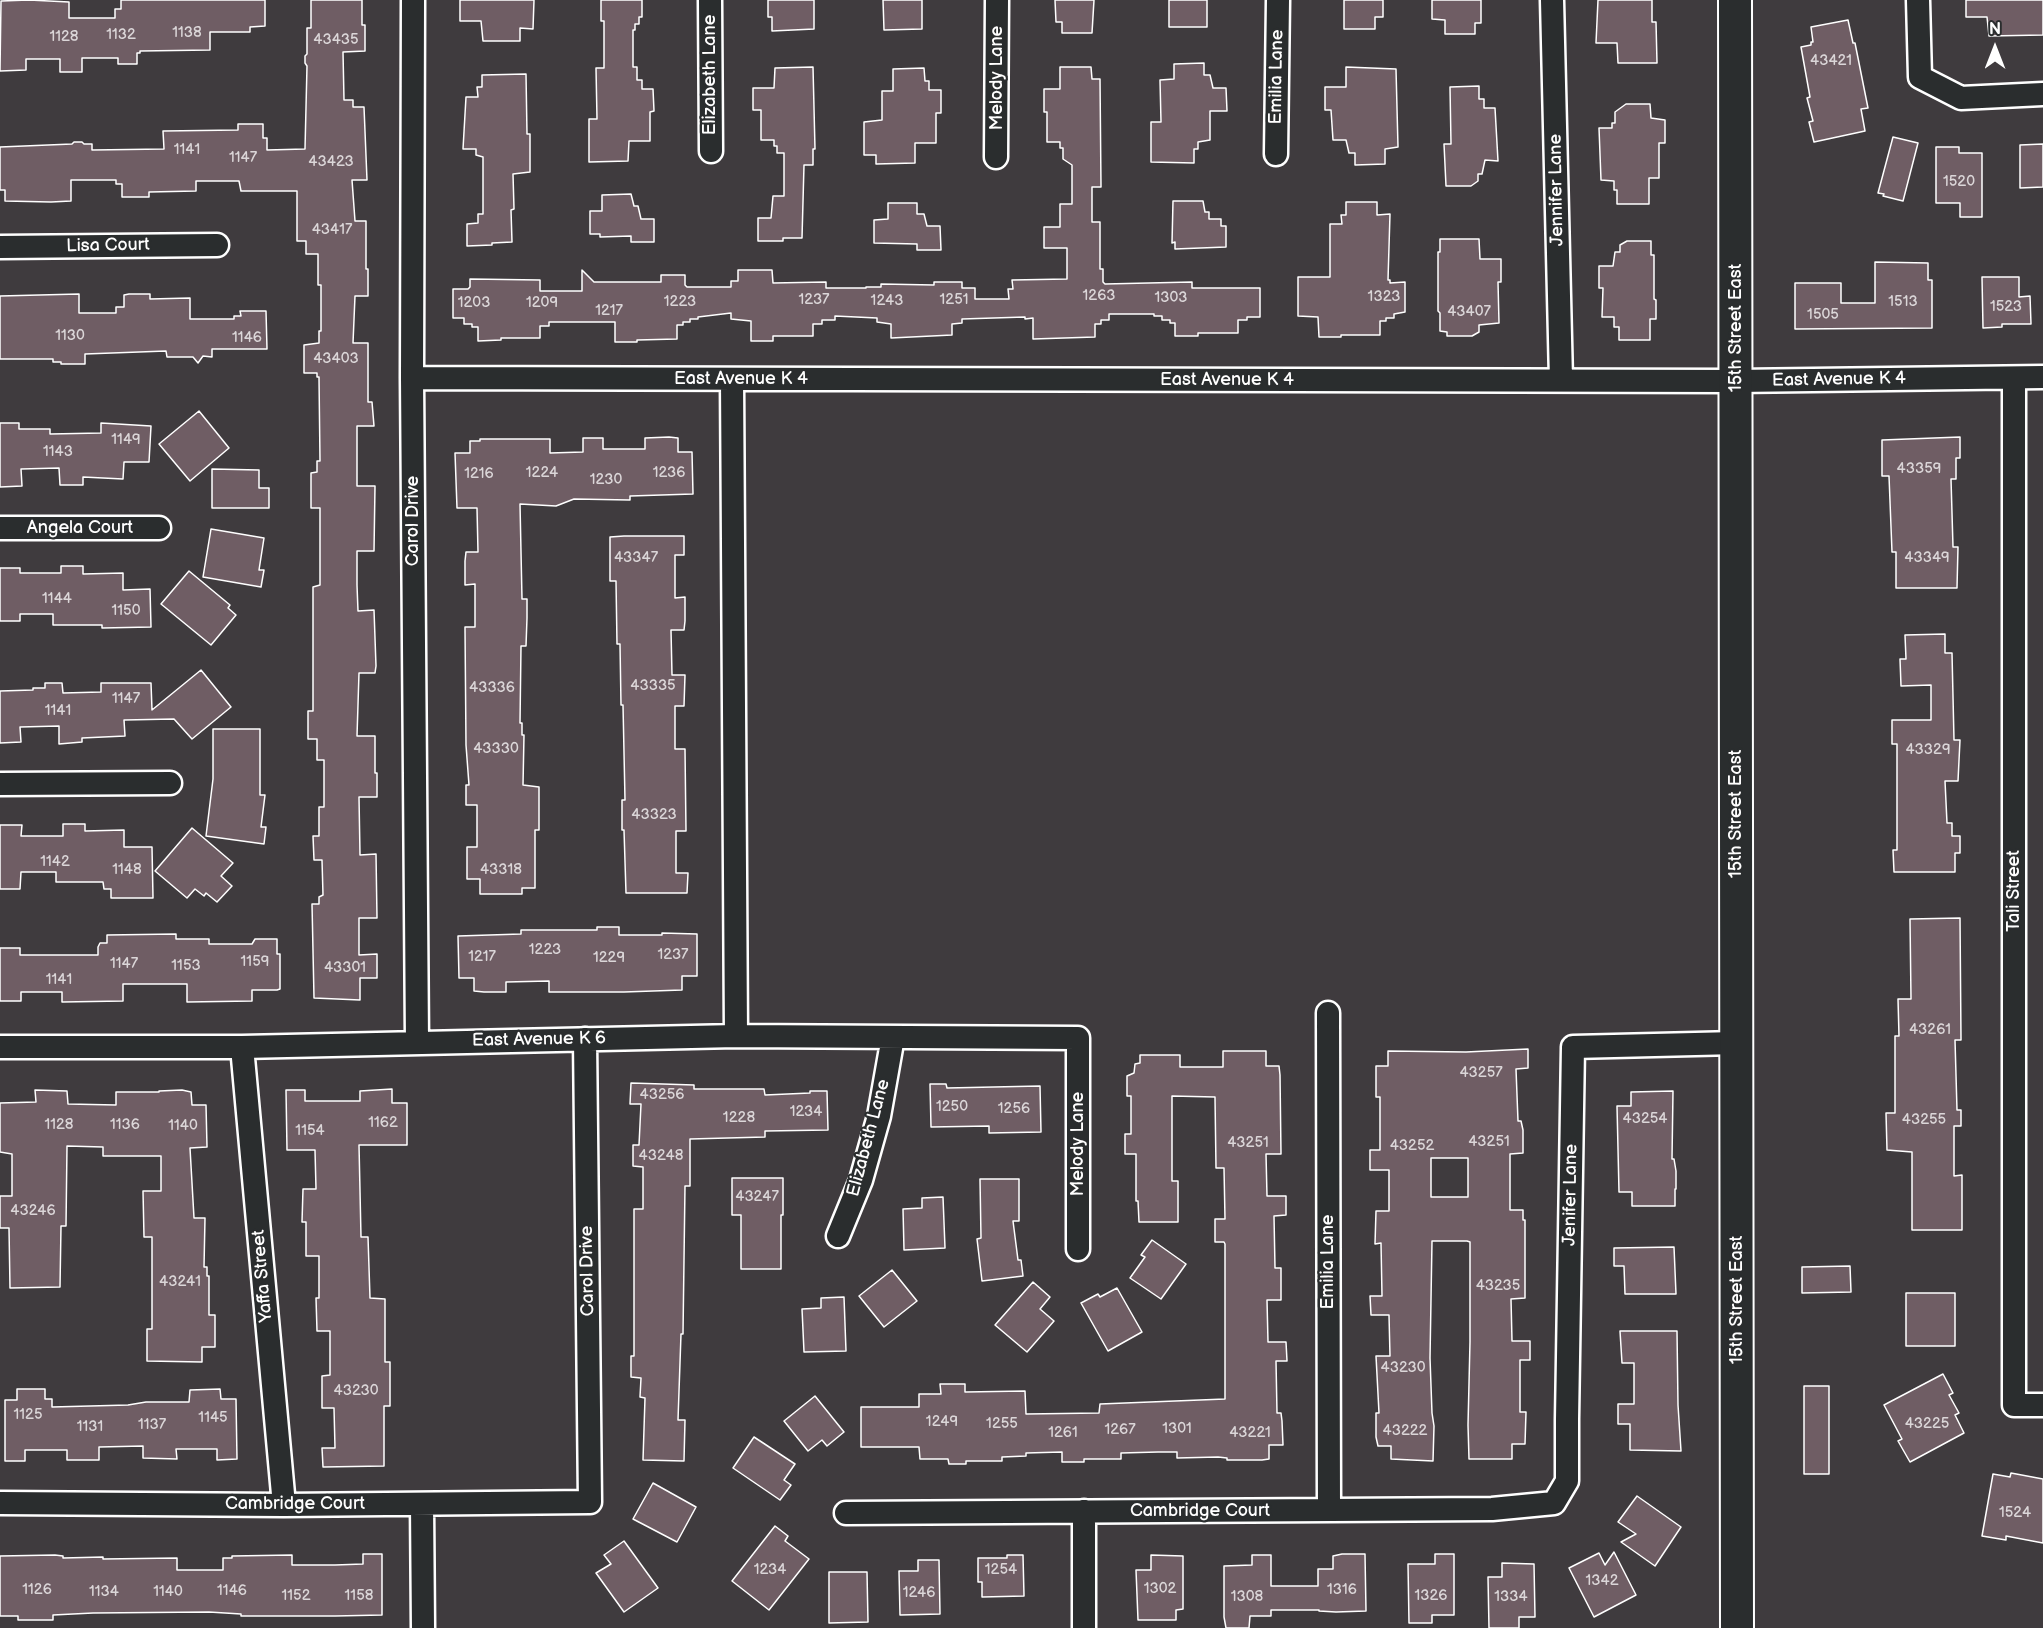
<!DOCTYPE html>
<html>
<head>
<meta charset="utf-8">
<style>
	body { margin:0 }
	#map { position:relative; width:2043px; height:1628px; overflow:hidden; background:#3f3b3e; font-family:"Balsamiq Sans",sans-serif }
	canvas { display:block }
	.north { position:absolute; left:1965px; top:18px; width:60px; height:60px; -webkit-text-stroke:4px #2a2d2e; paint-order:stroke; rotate:0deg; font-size:16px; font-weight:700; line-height:24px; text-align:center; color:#fff }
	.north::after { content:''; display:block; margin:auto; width:21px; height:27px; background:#fff; clip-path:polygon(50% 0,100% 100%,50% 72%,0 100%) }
</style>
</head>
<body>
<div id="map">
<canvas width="2043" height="1628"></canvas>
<div class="north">N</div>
</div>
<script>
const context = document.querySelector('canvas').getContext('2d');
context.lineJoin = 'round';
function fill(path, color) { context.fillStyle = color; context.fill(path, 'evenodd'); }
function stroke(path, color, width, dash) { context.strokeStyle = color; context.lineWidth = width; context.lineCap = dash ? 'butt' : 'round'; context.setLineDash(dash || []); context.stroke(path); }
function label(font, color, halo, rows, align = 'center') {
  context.font = font + ' "Balsamiq Sans",sans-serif'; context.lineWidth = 4.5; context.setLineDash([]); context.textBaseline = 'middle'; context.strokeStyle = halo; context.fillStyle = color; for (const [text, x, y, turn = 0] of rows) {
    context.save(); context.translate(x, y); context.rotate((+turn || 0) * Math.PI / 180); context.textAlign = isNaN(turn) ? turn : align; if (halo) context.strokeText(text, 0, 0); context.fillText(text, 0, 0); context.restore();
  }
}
const building = new Path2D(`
	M29,0L69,2V18H115V9H121V0H265V26L250,27V32H210V50L140,51V53H137V64H118V58H82V72H60V59H26V70L0,71L1,1Z
	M311,0H362V25H365V51L343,52L344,100H353V107H364L367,180H352L355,221H366V269H368V296H355L353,343H368V402H372L374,426H357V486H375L374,551H357V585L358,611L374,610L376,666L375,673H359L357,736H375V773H377V797H359L360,855L376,854L377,918H359V955L377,954V978H360V1000L314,998L312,904H319V897L323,895L322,860H314L313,836H319V807H324V760H317V739H308V711H313V587L320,585V508H311V473L317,472V461H320L319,377H317V373H304V345L319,343V331H321V285H318V254H306V241H297V191H241L239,181H196V191L149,192V197H122V184H116V180H71V201L51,202L5,201V190H0V147L72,144L74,142H82L84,144H92V150L164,149L163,131L238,130V124H263V138H267V150L305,149L307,66L305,63V56L307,54V28H311Z
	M460,0H534L533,29L520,28V41H483L481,21H460Z
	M601,0H642V17H639V24H635V30H633V67H637V80H642V89H653L654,111L650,112V141H629L628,161L589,162V119H597L596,68H604V21H601Z
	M768,0H814V29L772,31V17H768Z
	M883,0H922V29L884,30Z
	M1055,0H1094L1092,33H1062V22H1056Z
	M1169,0H1207V27H1169Z
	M1344,0H1383V17H1375V29H1344Z
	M1432,0H1481V23H1475V34H1445V20L1432,19Z
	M1598,0H1652V22H1656L1657,63H1618L1617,43H1596Z
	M1966,0H2043V35L1989,36L1987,17H1966Z
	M1848,20L1853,43H1855L1868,108L1861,109L1865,131L1814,142L1809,122L1813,121L1807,98L1810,97L1801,47L1811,45V42H1813L1811,27Z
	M1204,63V75H1210L1213,88H1226L1227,111H1210V140L1198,142V149H1194V163L1151,162V122H1161L1160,80L1174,79V64Z
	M813,67L815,149H813V165H804L802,238H783V241H758V218H771L773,196H784V153H777V146H774V140H761V110H753V88H774L775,68Z
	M1060,67H1091L1092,79H1100L1101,187H1092V222H1100V269H1103V282L1105,284L1192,282V288H1260V317H1247V320H1238V333H1198V336H1175V323H1170V320H1162V316H1154V314H1109V320H1101V324H1095V337L1033,339V318L1025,319V317L962,319V323L952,324V335L891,338V324L877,322V318L835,316V320H822V324H813V336H773V341H751V321L731,319V313L698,317V319H690V322H683V325H677V339L637,340V342H615V322H549V326H540V338H501V340L478,341V327H472V324H464V318H453V289H468L470,287V279L540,280V291H582V270L594,282H661V275H685V285L687,287H731V281H738V270H772L773,283L826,282V288H866V287H881V284L934,285V282H962V288H975V299H1009L1008,289H1013L1012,280L1067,279V248H1044V227H1060V204H1072V165L1063,159V148H1060V142H1047V112H1044V89H1060Z
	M1346,67L1396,69L1398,147L1385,149V164L1355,165V153H1349L1346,140H1333L1331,110H1325V87H1346Z
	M924,68L925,81H929V90H941V113H936V143H915V163L876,164V155H864V122L882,120V91H893V69Z
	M526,74L527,134H530V172L513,174L514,209L511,210L512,242L492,243V245L467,246V224L478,223V214H483V157L476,155V149H463L466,97H478L477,87H482V75Z
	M1479,86V99H1484V108H1495L1498,161L1485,160L1482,174H1478V181L1471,186H1446L1444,144H1451L1450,87Z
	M1626,104H1650L1651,118L1665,120V143H1659V178H1649V204H1617V190H1614V181L1601,180L1599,128H1612V123H1615V112Z
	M1893,137L1918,143L1903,201L1883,196L1884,194L1878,193Z
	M2043,144V187L2020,188V145Z
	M1936,147H1959V153H1982V217H1960V203H1936Z
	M631,194L634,206H638L641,219H654V242H631V236L600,237V234H590V211H602V195Z
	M1173,201H1203L1205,212H1209V219H1221V226H1226V247L1175,249V242L1172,243Z
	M1346,202H1377V215L1390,214L1388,280H1390V283L1405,282V312L1394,314V318H1386V321H1380V335H1341V337H1319L1318,317L1298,316V277H1330V224H1342L1341,215H1346Z
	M888,203H917V214H924L927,226H940L941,250H917V244L874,243V220L888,219Z
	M1440,239H1479L1480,259H1501V282H1498L1499,323L1479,325V332L1472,336H1447V332L1440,331V313L1438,311V252H1440Z
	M1627,241H1651V255H1654V299L1656,300V319H1650V340H1619V327H1614V317H1602L1603,288H1599V266H1613L1615,252H1620V245Z
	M1875,262L1928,263V280H1932V328L1795,329V283H1841V303H1875Z
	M1982,277H2019V297L2030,296L2031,324H2002V327L1983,328Z
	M79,294V313H116V307H124V295L129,294H150V299L190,298V319H234V316H241L240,311H266L267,349H212V357L203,356L198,363L193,357H167L166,351L85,354V364H61V362H53V359H0V296Z
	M199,411L229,448L190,481L159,444Z
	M0,423H19V429H50V434L101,433V423L151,426L149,462H124L123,479L83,477V485H60L59,468L21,469L22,486L0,487Z
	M669,437L678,438V452H692L693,494L630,496V500L574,499L556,506L520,504L522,599H527V618L526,646H521L520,723H522V735H524L523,785L539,787V830H535V888H522V894H480V879H467V847H477V805H466V785H469L466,745L465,627H475V584L465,585V561L466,552H478L477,508H457L455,453H470V441H480V439H550V453L583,452V438H603V449H645V438Z
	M1960,437V458H1956V479H1951L1953,547H1958L1957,588H1896V552H1892L1889,476H1882V440Z
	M212,469L259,470V488H269V508H212Z
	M211,529L264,538L259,570H264L261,587L203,577Z
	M624,536H684V555H675V598L685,597V621L684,630H671L672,675H685L684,706H675V749H685L686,831H676V873H688L687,893H626L624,830H622V800H625L623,705H621L620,644H617L616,581H610V537Z
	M61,566H83V574L123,573V590L150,589L151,627L102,628V625H53V614H20V621H0V568H20V573H61Z
	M189,571L230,605L228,608L236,615L211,645L161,604Z
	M1945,634V653H1952L1954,740H1960L1958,781H1945L1947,823H1952V836H1960V853H1955V872H1894L1893,850H1897V744H1892V720H1931V685L1901,686L1900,659H1906L1905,635Z
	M201,670L231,707L192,739L174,719L124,720L125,736L82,738V742L59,744V726L20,727L21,742L0,743V691L33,690V688H45V683H62L63,693L101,692V683H151L152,710Z
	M213,729H260V795H265L261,827H266L264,844L206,836L213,779Z
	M63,824H85V831L124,830V847H152L153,898H111V889H104L103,882H56V872H21L20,889H0V825H22L21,836H63Z
	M192,828L233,863L221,876L232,886L217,902L206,893L204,896L195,889L187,898L155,871Z
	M1960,918L1961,1040H1955L1957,1110H1961V1126H1954V1176L1962,1175V1230H1912V1152L1887,1150L1886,1113H1895V1036H1899L1898,999H1911L1910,919Z
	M597,927H619V935H662V933L697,934V976H682V990L624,992H549V981L506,982V992H484L474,991V978H459L458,936L521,934V930H597Z
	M176,934V939H209V944H252L255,939H277V954H280V989L277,990H252V1001L187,1002V984H123V1001L62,1002V992H21V1001H0V948H20V955H98V947L100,943H107V935Z
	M1528,1049V1068L1516,1069L1518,1121H1521L1523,1130V1153L1510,1154V1210H1523V1220H1525V1298L1511,1299L1512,1341H1530V1360H1520V1412H1526L1525,1444H1512V1459H1469L1468,1425L1470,1342V1242L1467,1241H1432L1430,1358L1432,1413L1434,1426L1433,1461L1391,1459V1446H1378L1376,1437V1413H1379L1376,1356H1390L1389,1315H1371L1370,1296H1382L1381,1243L1375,1244L1376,1211H1389V1170H1370V1150H1380V1097H1376V1066H1388V1051L1466,1052ZM1431,1158H1468V1197H1431Z
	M1223,1051H1266V1066H1279L1280,1075L1281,1154H1266L1267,1196H1286V1215L1274,1216L1275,1268H1281V1300H1267L1268,1342H1286L1287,1361H1276L1277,1413H1281L1282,1421L1283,1445H1269V1459L1262,1460H1227V1458L1218,1457L1177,1458V1452H1158L1121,1453V1459H1084V1462H1062V1452L1026,1453V1456L1002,1457V1461H966V1464H949L948,1459H920L919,1447H861V1407H919V1394H941L940,1384H965V1392L1025,1391L1026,1414L1099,1413L1100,1404L1225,1399V1244L1224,1242H1215V1219H1225L1224,1168H1216L1215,1097L1172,1096V1181H1178V1222H1139L1138,1201H1136V1154H1125V1134H1131V1096H1127V1076L1134,1073L1135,1064L1140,1063V1055H1180V1067H1223Z
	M631,1083L694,1085V1089H764L765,1095L810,1093V1091H827L828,1130L765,1131V1137L690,1139V1186H685L683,1334H681L678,1420H685L684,1461L643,1460L645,1398L640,1397L641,1378L631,1377V1356H634V1209H643V1167L633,1166V1145H639L641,1104H630Z
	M930,1084H946L947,1088L1040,1086L1041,1132L989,1133V1126L931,1127Z
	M392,1089V1103H407V1145H359L361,1237H368L370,1298L385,1299V1362H390V1406H384V1466L323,1467L322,1448H335L334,1408H322V1376L330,1375V1331H317L316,1298H319V1256H306V1222H302L303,1189H316L315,1150H287L286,1090H305V1101H360V1091Z
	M35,1090L67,1091L68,1104L116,1105V1092H159V1091L182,1090L191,1092L192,1105H206L207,1147L190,1148L194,1218H205L204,1267H207V1276H209V1315H215V1347H202V1362L147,1361V1329H152V1237H144L143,1191H161V1156H103V1147L67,1146L66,1226H61L60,1287L10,1288L9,1228H0V1196H12V1154L0,1152V1103L36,1102Z
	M1673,1091L1672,1159H1674L1676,1171V1189H1675V1206H1632V1192H1619L1617,1106H1631V1092Z
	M732,1178H783V1215H781V1269H741V1215H732Z
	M980,1179H1019V1221H1013L1018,1260H1021L1023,1276L982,1281L977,1239L981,1238Z
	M943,1197L945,1248L904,1250L903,1209L922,1208V1198Z
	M1152,1240L1186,1264L1161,1299L1130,1278L1145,1257L1141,1255Z
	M1674,1247L1676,1294H1625L1624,1266H1614V1248Z
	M1850,1266L1851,1292L1802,1293V1267Z
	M892,1270L917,1301L884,1327L859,1296Z
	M1033,1282L1050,1297L1040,1309L1054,1321L1027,1352L995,1325Z
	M1117,1288L1142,1332L1108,1351L1081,1303L1098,1294L1100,1297Z
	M1906,1293H1955V1346H1906Z
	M844,1297L846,1351L804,1352L802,1309L821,1308V1298Z
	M1620,1331H1677L1678,1405L1681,1451L1630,1450V1424H1618V1404H1634V1363H1622Z
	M1943,1374L1953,1393L1949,1395L1959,1413L1955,1415L1964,1433L1910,1462L1898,1441L1902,1439L1884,1405Z
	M1804,1386H1829V1474H1804Z
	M17,1389H45V1399H52V1407L128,1405L146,1402H189L190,1390L220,1389L221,1399H236L237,1459L217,1460V1449H176L177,1459L143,1458V1446L99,1447V1460H67V1450H25V1461H5V1400H17Z
	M815,1396L844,1432L827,1446L822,1440L808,1451L784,1421Z
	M754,1437L795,1464L784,1480L791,1485L780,1500L733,1468Z
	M2011,1473L2043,1479V1543L2006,1536V1540L1982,1536L1993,1474L2010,1477Z
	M653,1483L696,1507L677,1542L633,1519Z
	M1637,1496L1681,1527L1655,1566L1621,1542L1636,1534L1618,1522Z
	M775,1526L788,1536L785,1541L809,1559L769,1610L732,1581Z
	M624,1541L658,1588L624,1612L596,1573L611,1564L604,1555Z
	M1614,1552L1636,1595L1594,1617L1569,1568L1599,1553L1605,1565Z
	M363,1554H382V1615L335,1616H241V1614L209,1612L93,1613L53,1615V1620H18V1616H0V1556L55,1555L63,1556V1558L103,1557V1559L177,1558V1570H223V1558H232V1556L292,1555V1565H335L363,1564Z
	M1342,1554H1365L1366,1611L1336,1612L1319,1611V1610H1271V1616H1250L1249,1628H1226L1224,1617V1566L1252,1565V1555H1271V1586H1318V1569H1333V1556Z
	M1435,1554H1454V1615H1432V1623H1409L1408,1564H1435Z
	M1007,1555H1023L1024,1596L982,1597V1582H978V1558H1007Z
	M1151,1555L1183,1556V1609L1176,1610V1620H1138L1136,1570H1151Z
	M918,1560H939L940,1614L900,1615L899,1571H918Z
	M1502,1563L1534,1564L1535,1617H1519V1628H1489L1488,1577H1502Z
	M829,1572H867L868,1622L829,1623Z`);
fill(building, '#6f5d64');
stroke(building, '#fff', 1.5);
const street = new Path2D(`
	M413,0L412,378L417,1042
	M710,0L711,151
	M1552,0L1561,380
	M1918,0L1920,77L1961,98L2043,94
	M1276,154L1278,0
	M996,157L997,0
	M0,247L217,245
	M412,378L1736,381L2043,377
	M2014,378V1405H2043
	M732,379L736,1036
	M0,528H159
	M0,784L170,783
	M1328,1013L1329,1510
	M0,1047H242L736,1036L1078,1038V1249
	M242,1047L284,1505
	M838,1236L861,1180L879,1116L893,1037
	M0,1503L284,1505L590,1502L585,1039
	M422,1504L423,1628
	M1084,1511V1628
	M846,1513L1492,1509L1554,1503L1567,1481V1419L1573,1047L1736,1043`);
const secondary = new Path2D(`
	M1735,0L1737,1628`);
stroke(street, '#fff', 27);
stroke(secondary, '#fff', 36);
stroke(street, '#2a2d2e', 22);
stroke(secondary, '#2a2d2e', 32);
label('15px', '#dbd6d8', null, [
	["1138",187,33],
	["1132",121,35],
	["1128",64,37],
	["43435",336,40],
	["43421",1831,61],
	["1141",187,150],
	["1147",243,158],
	["43423",331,162],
	["1520",1959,182],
	["43417",332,230],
	["1263",1099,296],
	["1323",1384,297],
	["1303",1171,298],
	["1237",814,300],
	["1251",954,300],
	["1243",887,301],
	["1223",680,302],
	["1513",1903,302],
	["1203",474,303],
	["1209",542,303],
	["1523",2006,307],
	["1217",609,311],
	["43407",1469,312],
	["1505",1823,315],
	["1130",70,336],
	["1146",247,338],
	["43403",336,359],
	["1149",126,440],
	["1143",58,452],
	["43359",1919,469],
	["1224",542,473],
	["1236",669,473],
	["1216",479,474],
	["1230",606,480],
	["43347",636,558],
	["43349",1927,558],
	["1144",57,599],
	["1150",126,611],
	["43335",653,686],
	["43336",492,688],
	["1147",126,699],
	["1141",58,711],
	["43330",496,749],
	["43329",1928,750],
	["43323",654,815],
	["1142",55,862],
	["1148",127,870],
	["43318",501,870],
	["1223",545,950],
	["1237",673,955],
	["1217",482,957],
	["1229",609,958],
	["1159",255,962],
	["1147",124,964],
	["1153",186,966],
	["43301",345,968],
	["1141",59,980],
	["43261",1930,1030],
	["43257",1481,1073],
	["43256",662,1095],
	["1250",952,1107],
	["1256",1014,1109],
	["1234",806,1112],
	["1228",739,1118],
	["43254",1645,1119],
	["43255",1924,1120],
	["1162",383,1123],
	["1128",59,1125],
	["1136",125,1125],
	["1140",183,1126],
	["1154",310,1131],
	["43251",1489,1142],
	["43251",1248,1143],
	["43252",1412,1146],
	["43248",661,1156],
	["43247",757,1197],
	["43246",33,1211],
	["43241",180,1282],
	["43235",1498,1286],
	["43230",1403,1368],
	["43230",356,1391],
	["1125",28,1415],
	["1145",213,1418],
	["1249",942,1422],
	["1255",1002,1424],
	["43225",1927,1424],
	["1137",152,1425],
	["1131",90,1427],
	["1301",1177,1429],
	["1267",1120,1430],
	["43222",1405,1431],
	["1261",1063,1433],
	["43221",1250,1433],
	["1524",2015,1513],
	["1234",770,1570],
	["1254",1001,1570],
	["1342",1602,1581],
	["1302",1160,1589],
	["1126",37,1590],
	["1316",1342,1590],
	["1146",232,1591],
	["1134",104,1592],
	["1140",168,1592],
	["1246",919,1593],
	["1152",296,1596],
	["1158",359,1596],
	["1326",1431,1596],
	["1308",1247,1597],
	["1334",1511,1597]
]);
label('18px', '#fff', '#2a2d2e', [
	["Elizabeth Lane",710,75,-90],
	["Emilia Lane",1277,77,-89],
	["Melody Lane",997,78,-90],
	["Jennifer Lane",1557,190,-91],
	["Lisa Court",108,246,-1],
	["15th Street East",1736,328,-90],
	["East Avenue K 4",741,379],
	["East Avenue K 4",1227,380],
	["East Avenue K 4",1839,380,-1],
	["Carol Drive",413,521,-90],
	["Angela Court",80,528],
	["15th Street East",1736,814,-90],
	["Tali Street",2014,891,-90],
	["East Avenue K 6",539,1040,-1],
	["Elizabeth Lane",869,1138,-75],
	["Melody Lane",1078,1144,-90],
	["Jenifer Lane",1571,1195,-89],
	["Emilia Lane",1328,1262,-90],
	["Carol Drive",588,1271,-91],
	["Yaffa Street",263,1276,-95],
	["15th Street East",1737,1300,-90],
	["Cambridge Court",295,1504],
	["Cambridge Court",1200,1511]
]);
</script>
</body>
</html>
